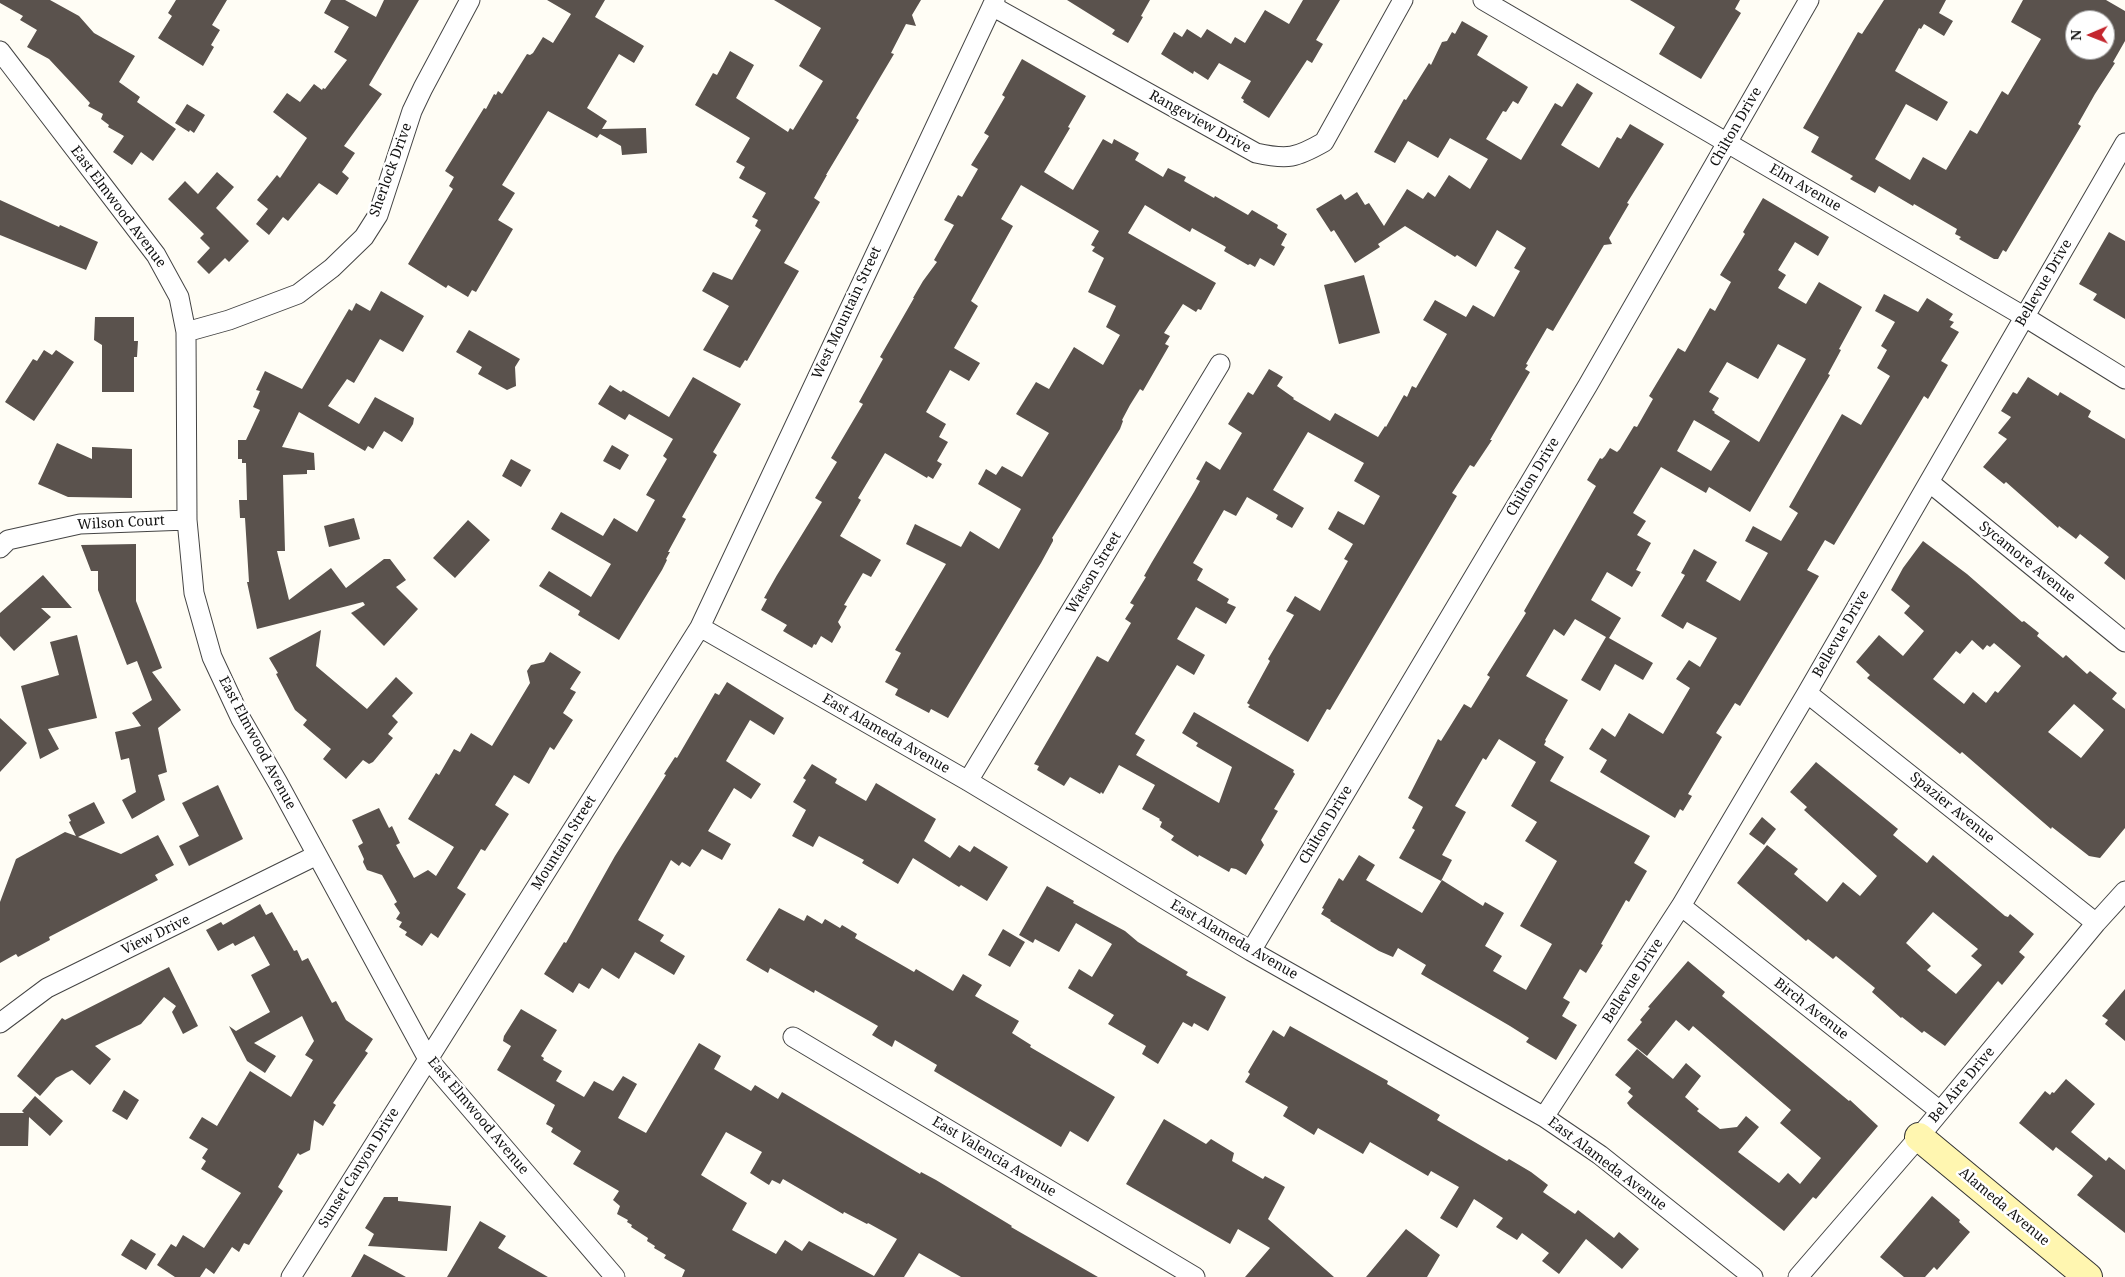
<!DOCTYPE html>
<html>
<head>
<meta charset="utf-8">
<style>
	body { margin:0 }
	#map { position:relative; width:2125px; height:1277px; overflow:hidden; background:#fffdf5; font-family:"Noto Serif",serif }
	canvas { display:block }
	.north { position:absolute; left:2065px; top:10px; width:50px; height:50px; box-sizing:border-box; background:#fff; border:1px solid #a0a0a0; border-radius:50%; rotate:269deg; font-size:14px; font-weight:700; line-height:20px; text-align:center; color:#111 }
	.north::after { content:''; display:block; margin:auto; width:18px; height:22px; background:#c4262e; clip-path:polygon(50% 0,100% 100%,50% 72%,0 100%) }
</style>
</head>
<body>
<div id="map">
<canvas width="2125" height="1277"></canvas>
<div class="north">N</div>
</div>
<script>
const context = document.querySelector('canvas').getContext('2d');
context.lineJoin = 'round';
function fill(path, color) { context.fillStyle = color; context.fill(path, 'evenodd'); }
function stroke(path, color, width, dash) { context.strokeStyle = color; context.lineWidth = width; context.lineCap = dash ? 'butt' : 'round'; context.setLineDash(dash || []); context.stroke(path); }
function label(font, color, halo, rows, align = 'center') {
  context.font = font + ' "Noto Serif",serif'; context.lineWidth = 5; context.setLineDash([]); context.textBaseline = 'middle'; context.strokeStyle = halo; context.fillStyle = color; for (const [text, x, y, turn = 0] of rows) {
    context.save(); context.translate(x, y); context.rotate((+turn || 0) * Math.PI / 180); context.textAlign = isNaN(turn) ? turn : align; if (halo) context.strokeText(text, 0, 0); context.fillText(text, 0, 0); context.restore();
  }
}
fill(new Path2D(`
	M0,0H50L79,16L94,33L135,56L119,82L140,97L137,102L176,129L153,161L141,152L132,165L113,152L124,136L108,127L109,125L101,119L103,114L88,106L90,103L49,59L27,47L37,30L20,20L23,16L0,3Z
	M176,0H227L212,25L220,30L211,45L214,47L203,66L158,38L172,16L168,13Z
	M331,0H345L376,17L384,0H419L369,85L382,94L344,146L355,153L342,172L349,178L337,195L319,183L288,221L283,217L269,235L256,224L268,209L257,200L277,175L280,178L307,138L273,112L287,93L300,102L314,84L322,90L323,88L325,89L347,60L334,52L349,27L324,13Z
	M547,0H605L595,17L644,46L634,63L619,54L587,108L607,121L602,129L646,128L647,153L622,155L621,146L600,134L597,138L548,111L502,185L515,193L498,220L513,229L476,292L472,290L468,297L448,285L446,288L408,264L453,189L449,186L454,177L445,171L484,108L486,109L494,94L496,95L498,91L502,94L527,54L530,55L533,53L543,37L553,43L571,14Z
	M774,0H921L912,15L916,26L906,24L891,53L894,54L856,118L859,120L826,175H827L814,198L820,202L784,263L799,271L747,361L745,360L740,368L703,350L729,306L702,291L713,272L732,280L761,230L755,226L758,220L752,217L766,193L739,178L745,167L736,162L750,138L695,105L713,73L717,75L730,51L754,65L736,98L788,132L790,128L793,130L823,81L799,66L821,28Z
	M1067,0H1150L1141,16L1143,17L1128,43L1112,34L1115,30Z
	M1303,0H1340L1316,40L1323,44L1312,63L1307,60L1269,118L1243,102L1244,100L1241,98L1251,81L1219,63L1208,80L1194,71L1193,74L1161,54L1174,32L1182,37L1187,29L1201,38L1207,29L1231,44L1235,37L1245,43L1265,10L1289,24Z
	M1630,0H1740L1735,9L1741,13L1701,79L1659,54L1675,27Z
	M1884,0H1946L1939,13L1953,21L1944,36L1924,24L1921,29L1919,28L1895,71L1948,102L1937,121L1906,104L1875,159L1910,180L1923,157L1946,170L1970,130L1977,134L2002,91L2008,95L2041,39L2011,22L2023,0H2106L2125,11V41L2113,62L2115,63L2095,94L2078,124L2081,126L2006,252L2003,250L1998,259H1994L1959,239L1961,237L1955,234L1957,229L1914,204L1913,206L1879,186L1875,193L1850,179L1853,176L1811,152L1819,137L1803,128L1858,32L1862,34ZM2075,20H2105V50H2075Z
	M1462,21L1488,36L1477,55L1528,87L1518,104L1513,101L1506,112L1503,111L1486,139L1521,160L1555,103L1562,107L1577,83L1593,93L1561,145L1599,168L1617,137L1621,139L1630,124L1664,144L1627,203L1629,204L1609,238L1612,244L1604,245L1553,331L1547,328L1526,364L1528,365L1525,369L1530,372L1490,440H1492L1474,467L1470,465L1452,493L1457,496L1330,710L1327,709L1308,742L1248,707L1250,705L1247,703L1270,661L1268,659L1294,615L1286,611L1295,596L1320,611L1348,561L1344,559L1353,544L1328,529L1338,511L1364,525L1380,496L1354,481L1364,463L1308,432L1273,490L1304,508L1292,528L1276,519L1278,515L1247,497L1236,516L1224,510L1193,563L1203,569L1197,580L1229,599L1227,603L1236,607L1226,624L1196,607L1177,639L1205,655L1194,675L1177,665L1135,734L1145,740L1136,755L1219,803L1232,767L1196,746L1198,743L1182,733L1194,712L1294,770L1293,772L1295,774L1274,809L1278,811L1261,840L1264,845L1246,875L1236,869L1231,868L1229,872L1199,855L1198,857L1171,840L1174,836L1160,827L1162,822L1159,820L1160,819L1142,809L1155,785L1119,765L1103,794L1101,792L1100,794L1070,777L1064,786L1037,770L1039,766L1034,764L1097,656L1108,662L1131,623L1125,619L1134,605L1130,603L1146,577L1144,576L1152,562L1194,492L1200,481L1196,479L1206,461L1220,470L1242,433L1228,424L1248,392L1253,395L1269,369L1283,377L1277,386L1294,398L1293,399L1330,421L1335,413L1378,437L1385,426L1386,427L1404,395L1407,397L1412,386L1416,388L1447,334L1423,320L1435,300L1466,317L1473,305L1494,317L1520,271L1514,268L1526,248L1497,230L1476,267L1457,255L1455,257L1405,226L1378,244L1380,247L1355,263L1334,230L1331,232L1316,209L1341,194L1345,200L1357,192L1365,205L1369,203L1384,226L1407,189L1423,199L1428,192L1435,197L1449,175L1470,189L1488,159L1450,138L1438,158L1408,141L1395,163L1374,152L1404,99L1406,100L1429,63L1431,65L1442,42L1447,41L1452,32L1455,34Z
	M1022,59L1086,96L1068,127L1070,128L1044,172L1073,190L1103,139L1112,144L1114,139L1139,153L1135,160L1163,177L1168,168L1186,177L1184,181L1214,198L1215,196L1248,215L1252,210L1278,225L1277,228L1287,234L1281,245L1285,247L1274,266L1260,258L1255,267L1250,264L1248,265L1224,251L1226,247L1192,228L1190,232L1145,205L1128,233L1216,283L1201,310L1198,309L1196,312L1183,304L1164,333L1170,336L1165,344L1169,346L1143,391L1140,389L1130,405L1122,420L1123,421L1120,429L1052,538L1053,539V541L1041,563L948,718L931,709L929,713L895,695L898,689L885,682L901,653L895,650L946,564L906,544L915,524L961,547L970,531L999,549L1021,509L978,484L986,469L996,475L1002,466L1022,477L1049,433L1016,414L1036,382L1049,389L1074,347L1103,365L1120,335L1106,327L1116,306L1088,292L1104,258L1092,251L1095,247L1091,245L1099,231L1021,185L1001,219L1013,226L971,301L978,306L954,348L980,363L969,381L950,370L926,412L946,424L939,437L948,442L937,461L942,464L933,479L928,476L927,478L885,453L858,498L861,500L840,536L881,560L871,577L863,573L844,605L847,606L838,622L841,627L832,643L821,636L816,645L814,644L812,648L783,631L787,625L761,610L767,599L764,598L777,575L822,502L815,498L837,462L831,458L863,404L859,402L883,359L880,357L914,298H913L923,281L937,262L934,260L954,225L944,220L958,195L962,197L978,169L971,165L989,136L984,133L1005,97L1002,95Z
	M187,104L205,115L194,133L190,130L189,132L175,123Z
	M217,172L234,187L216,208L249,241L229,262L225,258L209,274L197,262L210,248L200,238L204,234L168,199L185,181L198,194Z
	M1763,198L1829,237L1818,256L1795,242L1778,270L1786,275L1778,288L1806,304L1819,282L1862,307L1839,349L1841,350L1828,374L1830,375L1750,512L1709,487L1706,493L1661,467L1633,513L1646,521L1637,535L1651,543L1636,570L1641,572L1632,587L1607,572L1591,600L1621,618L1609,638L1653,663L1643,680L1615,664L1600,691L1581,680L1606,637L1575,619L1564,636L1554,629L1526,676L1568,700L1545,740L1546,741L1544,745L1564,757L1550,781L1650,836L1634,863L1647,871L1629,902L1626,900L1601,944L1603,945L1586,973L1580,969L1563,998L1570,1002L1562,1016L1577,1025L1556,1060L1526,1042L1529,1038L1510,1026L1421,974L1426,965L1398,948L1393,957L1379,951L1330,921L1331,920L1321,914L1324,909L1322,908L1339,878L1343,881L1359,855L1375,865L1366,880L1422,913L1442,880L1483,906L1485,902L1504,913L1485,946L1502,956L1493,971L1526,990L1552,944L1520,926L1557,861L1525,841L1537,822L1511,806L1536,762L1499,739L1486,760L1483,758L1455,806L1466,812L1442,855L1452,860L1441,881L1399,858L1415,830L1412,828L1423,807L1408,798L1438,739L1441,741L1464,704L1471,708L1490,677L1487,675L1526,613L1524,611L1596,486L1587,480L1600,458L1602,459L1605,456L1610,448L1617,452L1620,449L1634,426L1637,427L1653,399L1649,396L1678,348L1685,352L1710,308L1715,311L1731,282L1720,275L1745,234L1743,232ZM1778,344L1806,359L1759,442L1714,413L1715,412L1712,410L1719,398L1709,392L1727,362L1758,379ZM1694,420L1730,441L1711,471L1677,451Z
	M0,200L59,227L60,225L98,242L86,270L0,235Z
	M2109,232L2125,241V319L2093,300L2097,294L2079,284Z
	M1364,275L1380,333L1339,344L1324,285Z
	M381,291L424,316L403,352L380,339L354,383L347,379L328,406L359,424L375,397L414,418L413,424L402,442L384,431L373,449L368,446L365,451L299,412L282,447L314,453L315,470H307V474L283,475L285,551H277L289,600L331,568L346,588L384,559H390L406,580L396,587L418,609L384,646L351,613L365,605L363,602L257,629L247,582H249L245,518H240L239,500H247L246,463H242V459H238V440H246L260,410L253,407L260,391L256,390L265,371L302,389L349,309L352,311L356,303L370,311Z
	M1884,294L1918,312L1927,298L1953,314L1949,320L1954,322L1950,327L1959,332L1941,361L1948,365L1928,399L1924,396L1834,545L1825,540L1807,570L1819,576L1740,706L1735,703L1716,733L1722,737L1688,794L1692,796L1683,811L1680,809L1675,818L1600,772L1607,760L1589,749L1602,728L1615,737L1629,713L1663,734L1690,688L1676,679L1689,660L1700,667L1717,638L1687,622L1683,629L1661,616L1685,575L1681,573L1694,549L1717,562L1706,581L1740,601L1768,553L1745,541L1753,526L1781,541L1798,513L1789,507L1842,414L1861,425L1890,376L1877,368L1887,350L1881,346L1895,322L1875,311Z
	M95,317H134V341H138L137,357H134V392H102V345L94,340Z
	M469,330L520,359L515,367L516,386L507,390L478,374L482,367L456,352Z
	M44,350L52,355L56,350L74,362L34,421L5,402L33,359L37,361Z
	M693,377L741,404L713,452L717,455L682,517L686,519L668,552H670L666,559L667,560L662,570L619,640L578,615L580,611L539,586L549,571L591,597L611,564L551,529L561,512L603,536L614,518L637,532L655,500L646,495L667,459L663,456L673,439L629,414L625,420L598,404L610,385L621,392L623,390L669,417Z
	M2028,377L2058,396L2060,392L2091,411L2088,417L2125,439V580L2104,563L2109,557L2080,534L2076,539L2059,526L2058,528L2006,482L2004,484L1983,467L2007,439L1998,433L2011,417L2001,411L2013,392L2017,394Z
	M57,443L92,459V447L132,449V498L68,497L38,484Z
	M612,445L629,455L620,470L603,461Z
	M511,459L531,470L521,487L502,476Z
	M354,518L360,539L329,547L324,526Z
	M468,520L490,540L455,578L433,558Z
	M1923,541L1967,574L2022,622L2024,621L2039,633L2037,636L2063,658L2066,655L2087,674L2090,671L2117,693L2112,699L2125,709V828L2100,858L2089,856L2052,827L2051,829L1962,752L1960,754L1867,678L1870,675L1856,662L1879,635L1903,656L1924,631L1904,613L1910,606L1891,590L1903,568ZM1972,640L1983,650L1987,645L1990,647L1994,643L2021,666L1998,693L1995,691L1986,703L1973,692L1964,704L1933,679L1956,651L1960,654ZM2074,704L2104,730L2081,758L2048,732Z
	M136,544V601L162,668L152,672L181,710L158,728L167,772L158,775L165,800L132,819L122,800L136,792L129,758L121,760L115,732L141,726L132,713L152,700L137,661L127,665L98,590V571H91L81,545Z
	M43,575L72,608H41L51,617L14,651L0,636V613Z
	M321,630L316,666L367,709L396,677L413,693L392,716L398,722L388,734L393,738L373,762L369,764L363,760L346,779L323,759L331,749L303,725L307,720L295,710L276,674L278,673L269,658Z
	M77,635L97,718L48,729L59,749L40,759L21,686L59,675L50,642Z
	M550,652L581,672L570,689L576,692L563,713L573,720L554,750L550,747L529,784L514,775L495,805L509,814L485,851L481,849L457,888L466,894L438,938L431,933L422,946L405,935L407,932L399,927L402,922L396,919L400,913L394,904L397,902L382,875L367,870L363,862L364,859L358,846L363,843L352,820L379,808L389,828L392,826L400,843L396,845L414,878L428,870L436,876L454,847L408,819L436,773L439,775L454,749L460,752L471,733L492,746L530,683L527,671L531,665L544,662Z
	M727,682L784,718L774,735L750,720L726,761L761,784L751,799L734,788L708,831L731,844L722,860L702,849L690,867L682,862L679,866L671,860L638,920L664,935L660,941L685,956L674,975L635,952L619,979L602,968L589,989L579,983L573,993L544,974L564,942L566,943L615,856L666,775L664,774L675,757L677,758L715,693L719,695Z
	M0,718L27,743L0,772Z
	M1816,762L1898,829L1893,835L1927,863L1933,855L2005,916L2008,917L2010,914L2034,934L2019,952L2025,957L2002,985L1998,981L1945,1046L1924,1031L1922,1033L1902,1017L1901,1018L1872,992L1875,988L1836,956L1833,959L1808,939L1806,941L1737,883L1767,845L1798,869L1794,874L1827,902L1843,882L1860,896L1877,876L1804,810L1807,807L1790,792ZM1933,912L1978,949L1971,956L1982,965L1956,994L1927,970L1931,966L1906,943Z
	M812,764L837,779L835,783L866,801L876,783L936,819L924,841L950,858L959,845L970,852L974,846L1008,867L987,901L961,885L959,887L913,858L898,884L862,863L864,860L819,836L813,847L792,836L806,810L793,802L806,780L803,778Z
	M218,785L243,839L189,866L179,846L199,836L182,803Z
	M94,802L105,823L78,837L121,854L158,835L174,865L155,875L158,880L49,937L50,940L18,957L16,954L0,963V902L16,859L65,832L76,836L69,822L71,821L68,815Z
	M1762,817L1776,829L1764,845L1749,834Z
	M1047,886L1074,901L1073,903L1125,931L1138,942L1188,972L1186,975L1226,997L1208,1031L1194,1023L1192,1027L1183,1022L1158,1064L1142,1054L1146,1046L1108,1024L1114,1015L1068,988L1079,969L1092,977L1112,944L1076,923L1059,952L1035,939L1033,943L1019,935Z
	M260,904L266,915L272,912L294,951L297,950L302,961L308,958L332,1003L336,1001L346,1020L373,1039L365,1051L368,1053L333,1103L336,1105L323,1126L314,1120L310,1150L300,1155L298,1153L278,1187L283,1191L249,1245L244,1243L239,1252L232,1247L214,1274L206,1268L200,1277H175L157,1265L171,1244L176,1247L183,1235L204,1248L241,1193L201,1169L206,1161L202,1158L208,1149L189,1138L202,1117L217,1126L250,1071L291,1097L313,1060L305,1055L314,1041L302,1016L254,1043L276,1056L265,1073L247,1061L229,1026L236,1031L270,1012L251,975L270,965L254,936L235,946L233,943L218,951L206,930L221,922L223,925Z
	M779,908L804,921L807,915L822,924L825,919L840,928L842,925L857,934L855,938L914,972L916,969L953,991L963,974L982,985L975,996L1019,1021L1012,1033L1031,1045L1030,1047L1115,1097L1088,1142L1070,1131L1061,1147L934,1071L937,1065L895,1040L892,1047L872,1035L878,1026L815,990L814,993L770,968L768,973L746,960Z
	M1003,929L1025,942L1010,967L988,955Z
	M1688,961L1725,992L1722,996L1849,1101L1850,1100L1878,1126L1816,1199L1813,1197L1784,1231L1630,1107L1627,1103L1633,1096L1628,1092L1631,1088L1615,1075L1637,1049L1673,1079L1686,1063L1701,1076L1685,1097L1699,1109L1697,1111L1720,1129L1737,1127L1746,1116L1759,1127L1738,1152L1779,1183L1788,1173L1800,1184L1821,1158L1780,1123L1791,1110L1693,1026L1689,1031L1676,1020L1647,1056L1627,1040L1642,1022L1640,1020L1650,1008L1648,1007Z
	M169,967L198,1026L183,1034L172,1012L176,1006L164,997L141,1024L95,1046L111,1059L90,1085L72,1070L56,1078L40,1096L17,1076L62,1018L65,1020Z
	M2125,989V1041L2105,1024L2108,1020L2102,1016Z
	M521,1009L557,1030L541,1056L544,1058L543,1060L562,1071L556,1081L584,1097L594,1081L613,1091L623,1076L637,1084L618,1118L646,1133L699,1043L721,1056L714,1069L751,1091L755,1085L778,1099L782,1092L920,1174L921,1172L936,1180L1012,1226L1011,1227L1098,1277H961L919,1253L904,1277H682L685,1270L664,1258L666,1255L654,1248L655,1246L647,1241L648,1238L631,1227L632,1225L627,1222L628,1220L617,1214L620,1206L613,1200L619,1191L573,1164L581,1151L551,1132L553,1128L546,1124L555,1105L497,1070L511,1046L503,1041L504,1036ZM726,1132L762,1152L750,1173L769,1185L772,1180L780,1184L783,1179L843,1214L844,1212L867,1224L868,1223L897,1239L874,1276L809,1241L802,1251L785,1240L776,1254L732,1230L747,1203L701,1175Z
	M1290,1026L1388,1081L1387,1084L1440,1115L1437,1120L1507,1161L1509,1159L1531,1172L1548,1185L1543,1192L1575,1214L1578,1210L1614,1238L1619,1232L1639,1249L1622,1269L1586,1239L1559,1274L1542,1261L1549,1253L1522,1233L1517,1240L1496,1227L1503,1218L1474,1199L1457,1228L1440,1218L1459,1187L1431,1171L1428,1176L1370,1142L1363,1154L1318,1128L1314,1135L1283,1116L1288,1107L1245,1082L1250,1074L1248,1072L1273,1030L1284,1037Z
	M2066,1079L2095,1104L2071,1132L2106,1161L2109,1157L2125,1170V1233L2077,1195L2093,1176L2056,1147L2053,1151L2019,1123L2045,1091L2050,1095L2052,1092L2054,1093Z
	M124,1090L139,1100L127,1120L112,1111Z
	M35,1096L63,1121L50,1136L29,1117L28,1146H0V1113H24L22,1111Z
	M1164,1119L1206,1144L1211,1139L1234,1153L1232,1161L1263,1179L1265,1176L1285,1187L1268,1219L1334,1277H1245L1270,1248L1238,1229L1230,1244L1126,1184Z
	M1932,1196L1960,1220L1959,1222L1970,1232L1937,1270L1934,1267L1925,1277H1904L1880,1257Z
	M384,1197H398V1201L451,1206L447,1251L368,1246L374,1234L365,1228Z
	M480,1221L506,1236L498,1248L548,1277H447Z
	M1406,1229L1440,1255L1427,1277H1366Z
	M131,1239L156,1254L146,1270L121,1255Z
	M364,1254L406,1277H351Z`), '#5a524d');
const street = new Path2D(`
	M1483,0L2025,317L2125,379
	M992,6L1256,153C1288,160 1296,158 1324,142L1403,0
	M0,51L156,255L179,297L186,332L187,520L194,593L212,657L241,719L278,783L428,1059L615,1277
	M186,332L229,320L298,294L332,268L364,237L378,215L412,111L423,88L470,0
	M1929,482L2125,642
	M0,548L8,540L80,524L187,520
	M700,627L968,781L1251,951L1544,1117L1600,1155L1753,1277
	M1807,693L2096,923
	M968,781L1220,364
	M1681,906L1940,1111
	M1251,951L1588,385L1809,0
	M0,1023L47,988L317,855
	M793,1037L1195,1277
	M1544,1117L1681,906L1807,693L2125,143
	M291,1277L700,627L995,0
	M1798,1277L1919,1137L2096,923L2125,891`);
const secondary = new Path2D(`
	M1919,1137L2088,1277`);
stroke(street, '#444', 21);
stroke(secondary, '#333', 30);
stroke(street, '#fff', 19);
stroke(secondary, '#fff6b0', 28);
label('14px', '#111', '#fff', [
	["Rangeview Drive",1200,122,29],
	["Chilton Drive",1736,127,-60],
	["Sherlock Drive",391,170,-70],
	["Elm Avenue",1805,188,30],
	["East Elmwood Avenue",118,207,53],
	["Bellevue Drive",2044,283,-60],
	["West Mountain Street",847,313,-65],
	["Chilton Drive",1533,477,-59],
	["Wilson Court",121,523,-3],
	["Sycamore Avenue",2027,562,39],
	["Watson Street",1094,573,-59],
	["Bellevue Drive",1841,634,-60],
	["East Alameda Avenue",886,734,30],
	["East Elmwood Avenue",257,743,62],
	["Spazier Avenue",1952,808,39],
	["Chilton Drive",1326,825,-59],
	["Mountain Street",564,843,-58],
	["View Drive",156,935,-26],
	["East Alameda Avenue",1234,940,30],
	["Bellevue Drive",1633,981,-57],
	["Birch Avenue",1811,1009,38],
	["Bel Aire Drive",1962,1085,-50],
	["East Elmwood Avenue",478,1116,50],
	["East Valencia Avenue",994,1157,31],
	["East Alameda Avenue",1607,1164,37],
	["Sunset Canyon Drive",359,1168,-58],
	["Alameda Avenue",2004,1207,40]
]);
</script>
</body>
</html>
